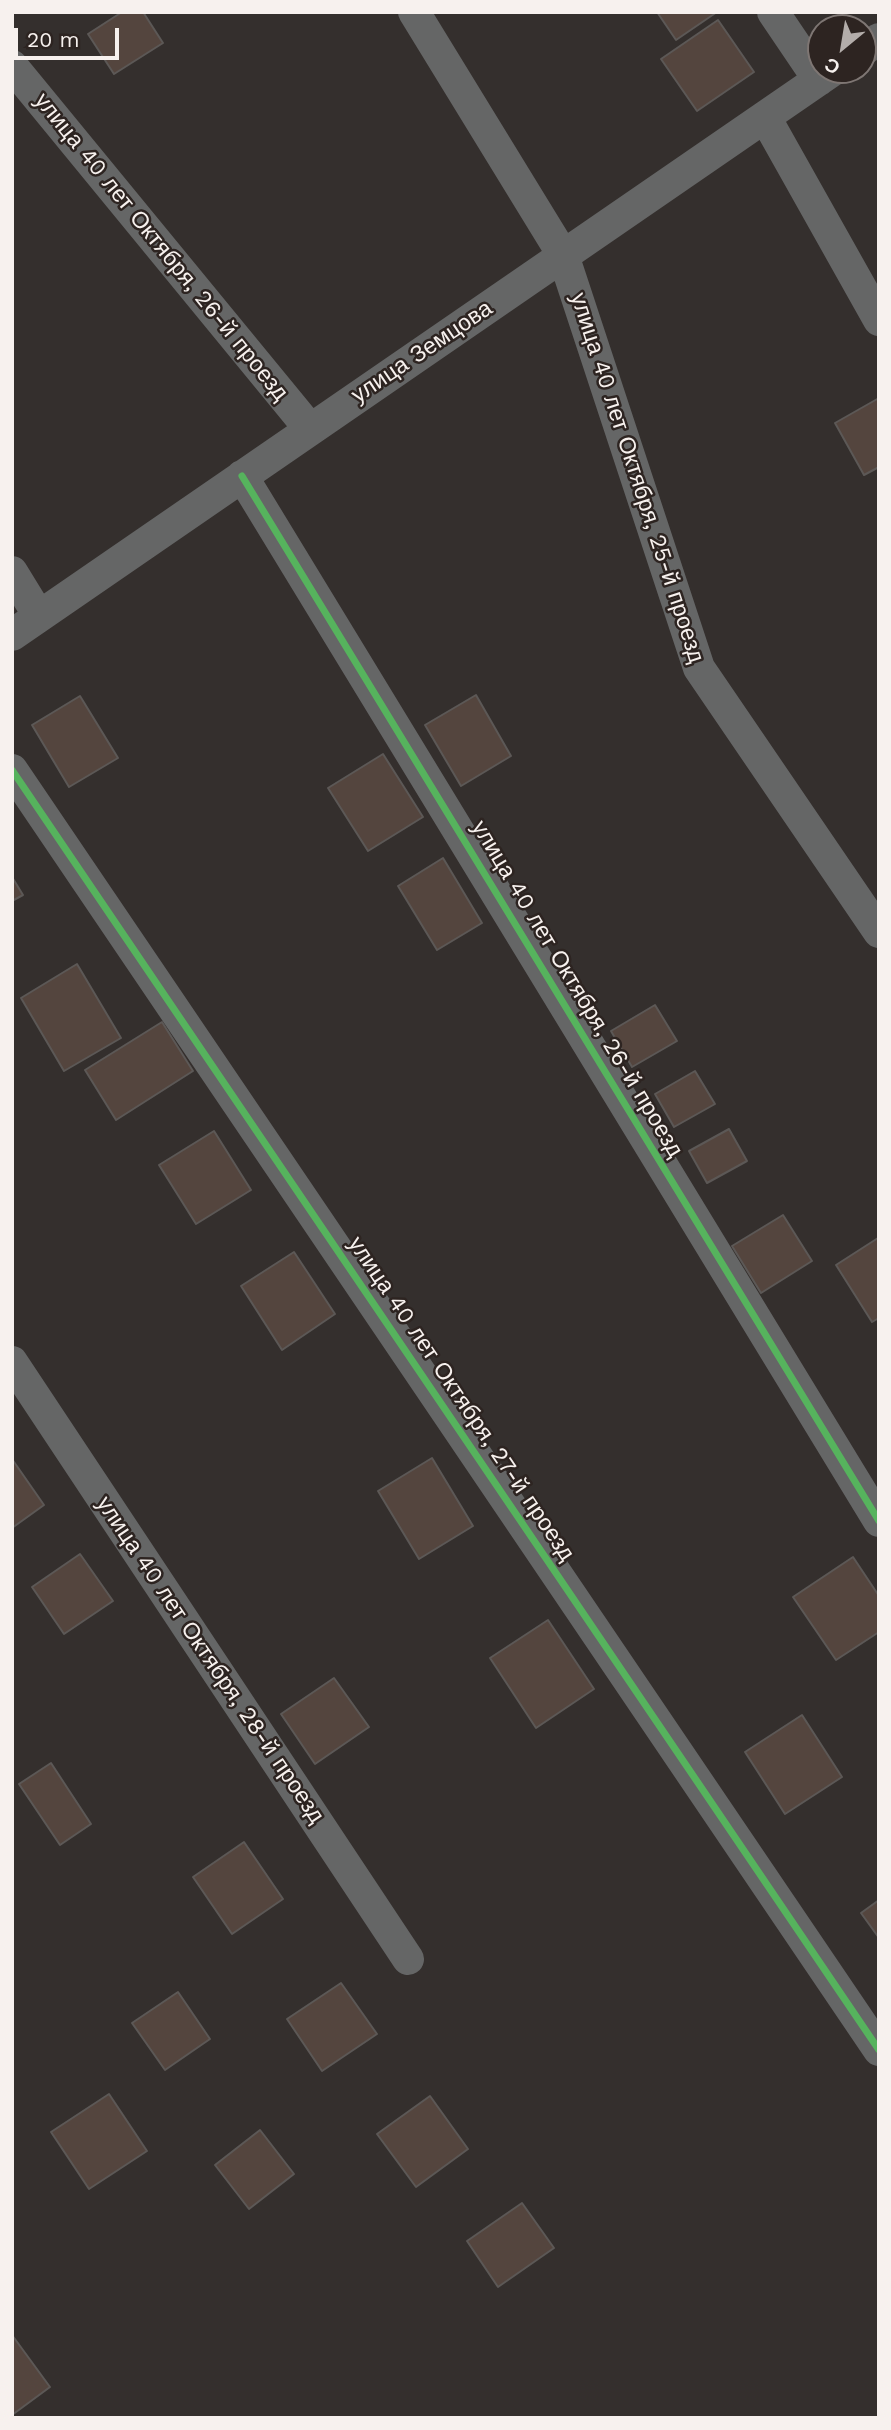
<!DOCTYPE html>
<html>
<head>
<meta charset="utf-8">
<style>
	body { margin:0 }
	#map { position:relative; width:891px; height:2430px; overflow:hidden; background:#342f2d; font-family:"Work Sans",sans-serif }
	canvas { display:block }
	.frame { position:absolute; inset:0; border:14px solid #f7f1ee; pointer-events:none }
	.north { position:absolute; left:807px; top:14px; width:70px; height:70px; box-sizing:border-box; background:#2d2421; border:2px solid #7e7673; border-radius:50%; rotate:210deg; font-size:19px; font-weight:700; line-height:28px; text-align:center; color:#f7f1ee }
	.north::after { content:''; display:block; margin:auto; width:24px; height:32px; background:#b3adaa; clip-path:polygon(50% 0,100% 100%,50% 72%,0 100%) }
	.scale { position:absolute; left:14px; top:28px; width:105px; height:32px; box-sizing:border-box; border:4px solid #f7f1ee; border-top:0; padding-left:9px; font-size:21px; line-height:24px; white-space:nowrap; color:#f7f1ee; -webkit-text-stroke:5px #2d2421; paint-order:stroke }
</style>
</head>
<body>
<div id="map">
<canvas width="891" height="2430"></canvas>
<div class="frame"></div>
<div class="north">С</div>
<div class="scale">20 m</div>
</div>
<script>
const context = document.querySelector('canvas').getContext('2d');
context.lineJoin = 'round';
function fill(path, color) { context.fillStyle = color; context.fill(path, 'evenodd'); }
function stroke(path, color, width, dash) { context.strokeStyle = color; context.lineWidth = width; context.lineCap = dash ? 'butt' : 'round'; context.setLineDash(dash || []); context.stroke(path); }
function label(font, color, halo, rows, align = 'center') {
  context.font = font + ' "Work Sans",sans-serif'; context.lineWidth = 5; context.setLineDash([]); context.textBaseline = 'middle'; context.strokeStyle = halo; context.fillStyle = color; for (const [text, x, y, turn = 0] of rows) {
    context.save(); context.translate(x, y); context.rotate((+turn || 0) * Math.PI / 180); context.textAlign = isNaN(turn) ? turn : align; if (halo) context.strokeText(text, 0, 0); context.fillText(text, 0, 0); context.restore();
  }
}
const building = new Path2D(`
	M122,12H143L163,43L114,74L88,34Z
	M657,12H717L676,40Z
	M718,20L754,72L697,111L661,59Z
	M879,398V467L864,475L835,423Z
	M476,695L511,756L461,786L425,725Z
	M80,696L118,758L69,787L32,725Z
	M383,754L423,817L368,851L328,788Z
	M443,858L482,923L437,950L398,886Z
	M12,877L23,895L12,901Z
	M77,964L121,1038L64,1071L21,998Z
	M655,1005L677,1041L632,1067L611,1031Z
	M162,1022L193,1071L116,1120L85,1070Z
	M695,1071L715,1104L674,1127L655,1094Z
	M729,1129L747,1161L707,1183L689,1151Z
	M214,1131L251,1190L196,1224L159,1165Z
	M783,1215L812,1261L761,1293L732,1246Z
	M878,1238L879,1318L872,1322L836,1265Z
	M294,1252L335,1314L282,1350L241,1286Z
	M432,1458L473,1526L419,1559L378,1491Z
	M12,1459L44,1505L12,1528Z
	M80,1554L113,1601L64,1634L32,1587Z
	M853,1557L879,1596V1632L836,1660L793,1597Z
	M548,1620L594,1689L536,1728L490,1658Z
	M334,1678L369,1727L315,1764L281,1714Z
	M802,1715L842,1777L785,1814L745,1752Z
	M51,1763L91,1824L60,1845L19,1784Z
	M244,1842L283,1899L232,1934L193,1877Z
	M879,1900V1938L861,1913Z
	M341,1983L377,2034L322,2071L287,2019Z
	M178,1992L210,2039L165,2070L132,2023Z
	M109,2094L147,2151L89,2189L51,2132Z
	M430,2096L468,2149L416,2187L377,2134Z
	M260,2130L294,2174L249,2209L215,2165Z
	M522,2203L554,2248L498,2287L467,2241Z
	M12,2335L50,2387L12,2415Z`);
fill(building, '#54453e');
stroke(building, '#5c5856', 2);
stroke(new Path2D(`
	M414,12L563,255L699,668L879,932
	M773,12L819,80
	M863,50L879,39
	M12,66L310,429
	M765,117L879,320
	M242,476L879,1521
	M12,572L39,616
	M12,635L833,70
	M12,770L879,2050
	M12,1362L408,1959`), '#656666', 32);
stroke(new Path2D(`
	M242,476L879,1521
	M12,770L879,2050`), '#56b35d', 7);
label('23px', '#f7f1ee', '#2d2421', [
	["улица 40 лет Октября, 26-й проезд",161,247,51],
	["улица Земцова",422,352,-34],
	["улица 40 лет Октября, 25-й проезд",637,478,72],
	["улица 40 лет Октября, 26-й проезд",577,989,59],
	["улица 40 лет Октября, 27-й проезд",461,1399,56],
	["улица 40 лет Октября, 28-й проезд",210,1660,56]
]);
</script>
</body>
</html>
